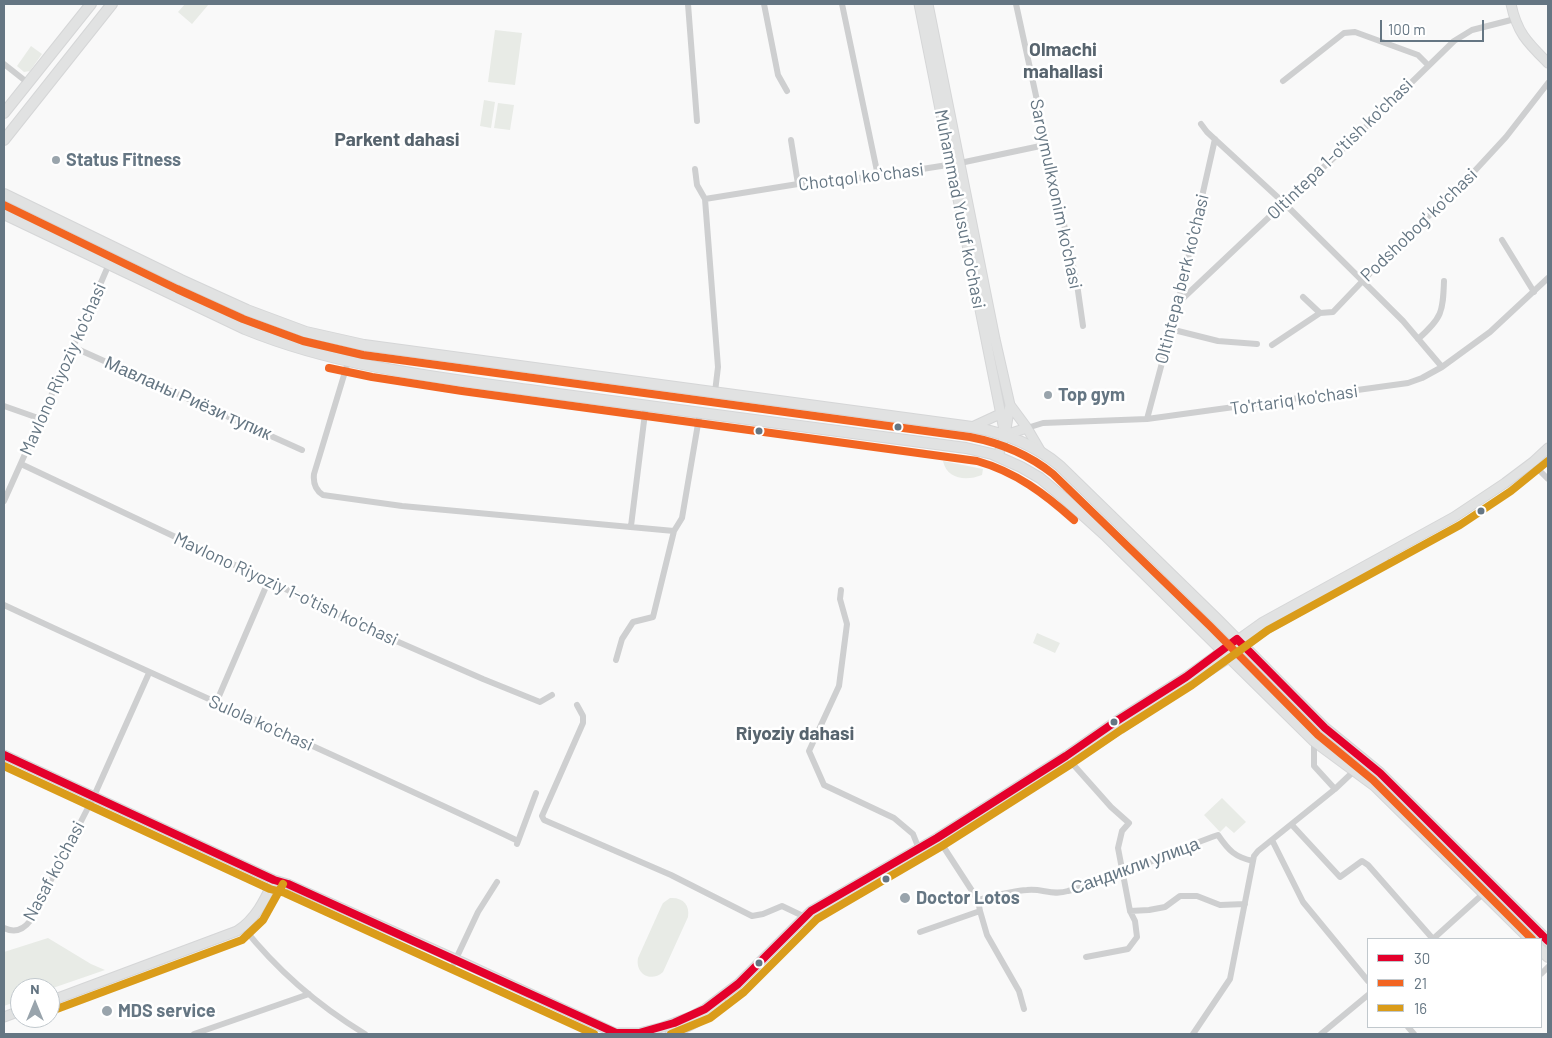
<!DOCTYPE html>
<html>
<head>
<meta charset="utf-8">
<style>
	body { margin:0 }
	#map { position:relative; width:1552px; height:1038px; overflow:hidden; background:#f9f9f9; font-family:Barlow,sans-serif }
	canvas { display:block }
	.frame { position:absolute; inset:0; border:5px solid #657683; pointer-events:none }
	.legend { position:absolute; left:1367px; top:938px; width:175px; height:90px; box-sizing:border-box; background:#fff; border:1px solid #c1c8cd; margin:0; padding:6px 9px; list-style:none; font-size:15px; color:#657683 }
	.legend li { display:flex; align-items:center; gap:10px; height:25px }
	.legend b { width:25px; border:1px solid #c1c8cd }
	.north { position:absolute; left:10px; top:978px; width:50px; height:50px; box-sizing:border-box; background:#fff; border:1px solid #c1c8cd; border-radius:50%; rotate:0deg; font-size:14px; font-weight:700; line-height:20px; text-align:center; color:#657683 }
	.north::after { content:''; display:block; margin:auto; width:18px; height:22px; background:#99a4ac; clip-path:polygon(50% 0,100% 100%,50% 72%,0 100%) }
	.scale { position:absolute; left:1380px; top:20px; width:104px; height:22px; box-sizing:border-box; border:2px solid #657683; border-top:0; padding-left:6px; font-size:15px; line-height:18px; white-space:nowrap; color:#657683; -webkit-text-stroke:4px #fff; paint-order:stroke }
</style>
</head>
<body>
<div id="map">
<canvas width="1552" height="1038"></canvas>
<div class="frame"></div>
<ul class="legend">
<li><b style="height:6px;background:#e4002b"></b>30</li>
<li><b style="height:6px;background:#f26522"></b>21</li>
<li><b style="height:6px;background:#da9c1a"></b>16</li>
</ul>
<div class="north">N</div>
<div class="scale">100 m</div>
</div>
<script>
const context = document.querySelector('canvas').getContext('2d');
context.lineJoin = 'round';
function fill(path, color) { context.fillStyle = color; context.fill(path, 'evenodd'); }
function stroke(path, color, width, dash) { context.strokeStyle = color; context.lineWidth = width; context.lineCap = dash ? 'butt' : 'round'; context.setLineDash(dash || []); context.stroke(path); }
function label(font, color, halo, rows, align = 'center') {
  context.font = font + ' Barlow,sans-serif'; context.lineWidth = 5; context.setLineDash([]); context.textBaseline = 'middle'; context.strokeStyle = halo; context.fillStyle = color; for (const [text, x, y, turn = 0] of rows) {
    context.save(); context.translate(x, y); context.rotate((+turn || 0) * Math.PI / 180); context.textAlign = isNaN(turn) ? turn : align; if (halo) context.strokeText(text, 0, 0); context.fillText(text, 0, 0); context.restore();
  }
}
fill(new Path2D(`
	M185,4H209L192,24L178,12Z
	M495,30L522,33L515,85L488,82Z
	M31,46L42,54L30,71L24,72L17,66Z
	M484,100L495,102L491,128L480,126Z
	M498,103L514,105L510,130L494,128Z
	M943,461L983,469L982,475C967,481 947,480 943,461Z
	M1037,633L1060,643L1055,653L1033,643Z
	M1222,798L1246,822L1234,833L1226,826L1220,832L1204,815Z
	M670,898C683,897 690,905 688,917L663,972C651,983 635,974 638,958L661,907L663,903Z
	M48,938L91,964L105,970L50,989V988H20V1000L4,1006V952Z`), '#e8ebe6');
const secondary = new Path2D(`
	M919,4L1004,430
	M928,4L995,339L1010,405L1005,435L998,456
	M1511,4C1517,33 1528,43 1548,63
	M1010,405L1027,428L1041,452
	M972,427L1000,414
	M1005,435L1027,428
	M4,755L274,880L288,884L462,962L617,1034
	M806,922L922,855L1030,787L1229,658L1263,631L1385,563
	M50,1001L237,931C256,919 265,899 274,880
	M4,1017L20,1011
	M616,1033H639L663,1027L690,1017L705,1009L738,984L811,911L937,838L1066,756L1115,722L1186,677L1263,622L1454,517L1505,483L1533,462L1548,448
	M670,1034C690,1027 706,1018 722,1004`);
const primary = new Path2D(`
	M4,113L91,4
	M4,140L112,4
	M4,194L181,280L247,310L306,332L364,345L972,427C1005,433 1034,444 1060,466L1217,619L1325,728L1380,773L1548,941
	M4,214L245,329C345,370 453,379 558,394C694,412 830,430 966,448L992,454L1021,467L1040,478L1064,498L1105,535L1314,741L1375,786L1530,939
	M1541,950L1548,957`);
stroke(secondary, '#d5d6d7', 11);
stroke(primary, '#d5d6d7', 12);
stroke(new Path2D(`
	M688,4L697,121
	M764,4L778,75L787,91
	M842,4L878,176
	M1016,4L1077,284L1083,326
	M4,64L28,83
	M1283,81L1344,33L1355,32L1418,55L1428,65
	M1201,124L1207,132L1284,203L1403,321L1442,367
	M791,140L798,184
	M695,169L697,185L705,199L718,367L715,392
	M705,199L798,184L878,176L960,163L1045,145
	M1502,240L1534,292
	M1303,297L1320,313
	M1178,303L1284,203L1338,154L1454,41L1472,30L1515,19
	M1170,329L1218,341L1257,344
	M1418,339C1442,318 1443,312 1444,281
	M1272,345L1320,313L1333,312L1397,245L1458,189L1506,137L1548,83
	M73,347L302,450
	M348,362L314,474C313,483 315,490 323,495L402,506L674,531
	M4,406L41,419
	M1147,419L1178,303L1215,139
	M1027,428L1043,423L1147,419L1408,383L1422,378L1442,367L1490,332L1548,278
	M21,464L387,637L483,679L540,702L552,695
	M1536,467L1548,479
	M4,501L73,347L109,264
	M631,526L646,405
	M841,590L840,599L847,624L839,686L809,751L824,785L894,818L913,834L919,849
	M4,605C175,685 347,760 518,841
	M616,660L622,639L633,622L653,617L674,531L682,518L700,412
	M216,703L268,582
	M577,705L583,716V723L542,816L544,820L671,875L752,916L763,914L782,906L805,917
	M1314,741V766L1335,789
	M1071,762L1111,807L1129,823L1122,831L1118,848L1130,911L1135,921L1137,937L1128,949L1086,957
	M1292,825L1340,877L1362,861L1368,865L1433,939
	M1272,840L1303,902L1368,981
	M941,843L978,900L980,911L987,935L1019,991L1024,1009
	M517,844L536,793
	M978,900C994,896 1011,891 1027,890C1042,888 1052,896 1068,891C1120,878 1168,852 1218,835C1229,851 1235,857 1253,861
	M1130,911L1149,910L1165,907L1180,896H1197L1220,905L1245,904
	M243,927C276,969 319,1006 365,1034
	M4,928C14,933 23,930 30,921L94,796L149,673
	M920,932L980,911
	M1433,939L1484,893
	M454,963L478,912L497,882
	M1541,974L1548,967
	M1408,1027L1414,1034
	M194,1034L309,994
	M1193,1034L1230,979L1254,856L1258,851L1335,789L1354,771
	M1321,1034L1368,995`), '#cecfd0', 6);
stroke(secondary, '#e1e2e2', 9);
stroke(primary, '#e1e2e2', 10);
stroke(new Path2D(`
	M4,755L274,880L288,884L616,1033H639L674,1023L705,1009L738,984L811,911L937,838L1066,756L1115,722L1186,677L1237,639L1325,728L1380,773L1548,941`), '#e4002b', 8);
stroke(new Path2D(`
	M4,205L177,289L243,319L303,341L363,355L970,437C1001,443 1028,454 1053,474L1210,626L1318,735L1373,780L1532,939
	M329,368L372,377L462,391L977,461C1016,472 1045,494 1074,520`), '#f26522', 8);
stroke(new Path2D(`
	M4,766L270,889L285,893L594,1034
	M54,1010L242,940L263,920L283,884
	M671,1034L710,1018L744,992L817,919L942,846L1071,764L1121,730L1192,685L1268,630L1460,525L1511,491L1548,461`), '#da9c1a', 8);
for (const [x, y, r, color] of [
	[56,160,5,"#99a4ac"],
	[1048,395,5,"#99a4ac"],
	[898,427,4.5,"#657683"],
	[759,431,4.5,"#657683"],
	[1481,511,4.5,"#657683"],
	[1114,722,4.5,"#657683"],
	[886,879,4.5,"#657683"],
	[905,898,6,"#99a4ac"],
	[759,963,4.5,"#657683"],
	[107,1011,6,"#99a4ac"]
]) { const dot = new Path2D(); dot.arc(x, y, r, 0, 2 * Math.PI); context.fillStyle = color; context.fill(dot); stroke(dot, '#fff', 2); }
label('18px', '#657683', '#fff', [
	["Oltintepa 1-o'tish ko'chasi",1340,149,-44],
	["Chotqol koʻchasi",861,177,-7],
	["Saroymulkxonim ko'chasi",1056,194,78],
	["Muhammad Yusuf ko'chasi",960,209,79],
	["Podshobog' ko'chasi",1419,225,-44],
	["Oltintepa berk ko'chasi",1182,279,-76],
	["Mavlono Riyoziy ko'chasi",63,369,-66],
	["Мавланы Риёзи тупик",188,398,24],
	["To'rtariq ko'chasi",1294,400,-8],
	["Mavlono Riyoziy 1-o'tish ko'chasi",286,589,25],
	["Sulola ko'chasi",261,723,24],
	["Сандикли улица",1135,866,-20],
	["Nasaf ko'chasi",54,871,-62]
]);
label('bold 18px', '#657683', '#fff', [
	["Status Fitness",66,160],
	["Top gym",1058,395],
	["Doctor Lotos",916,898],
	["MDS service",118,1011]
], 'left');
label('bold 19px', '#57646e', '#fff', [
	["Olmachi",1063,50],
	["mahallasi",1063,72],
	["Parkent dahasi",397,140],
	["Riyoziy dahasi",795,734]
]);
</script>
</body>
</html>
